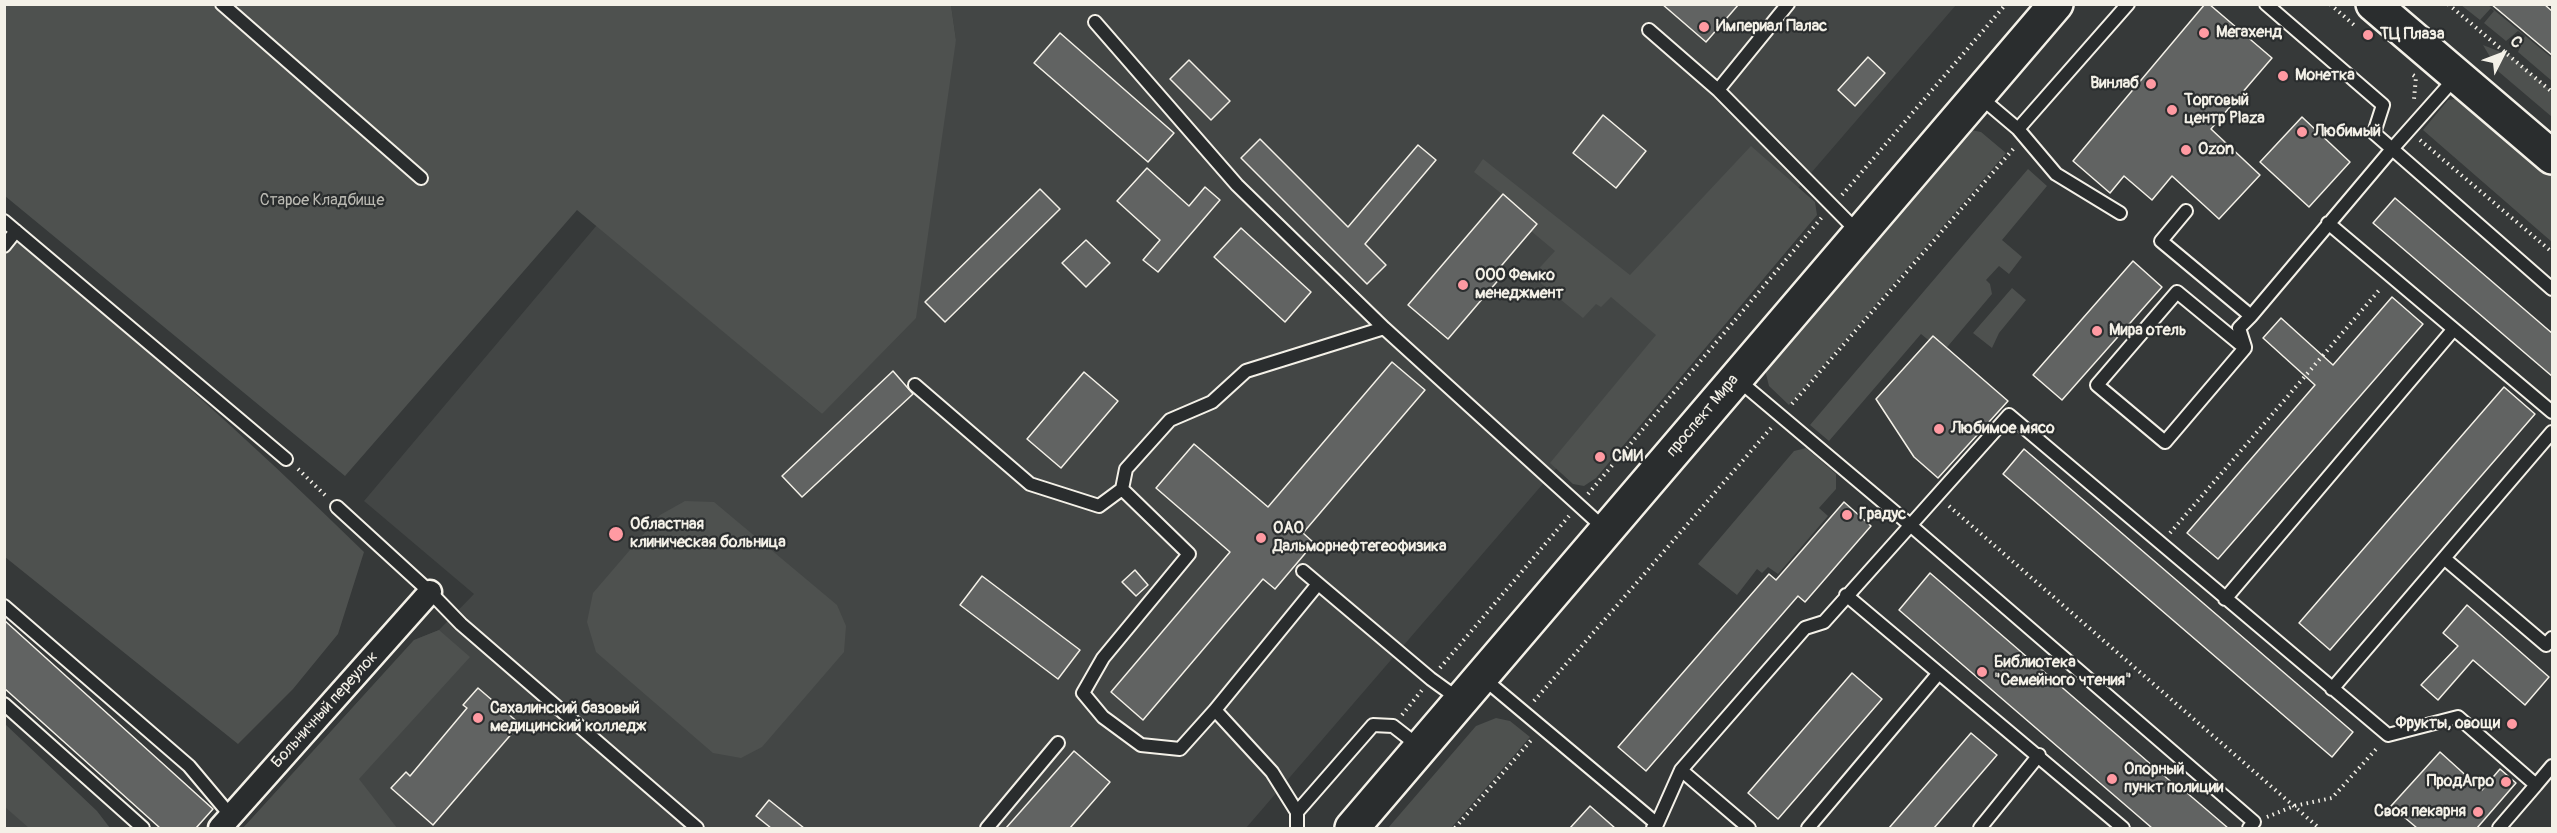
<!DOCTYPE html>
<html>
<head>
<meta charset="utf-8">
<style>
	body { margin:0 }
	#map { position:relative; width:2557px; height:833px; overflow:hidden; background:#363939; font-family:Pangolin,sans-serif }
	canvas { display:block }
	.frame { position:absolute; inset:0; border:6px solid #f4f1e8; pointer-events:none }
	.north { position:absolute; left:2473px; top:24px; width:60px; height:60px; -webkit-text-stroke:4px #2a2d2e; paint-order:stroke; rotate:48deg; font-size:16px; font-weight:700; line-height:24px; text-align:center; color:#f4f1e8 }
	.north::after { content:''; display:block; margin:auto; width:21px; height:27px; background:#f4f1e8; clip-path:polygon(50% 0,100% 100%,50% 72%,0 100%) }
</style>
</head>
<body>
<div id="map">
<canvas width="2557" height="833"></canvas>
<div class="frame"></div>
<div class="north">С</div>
</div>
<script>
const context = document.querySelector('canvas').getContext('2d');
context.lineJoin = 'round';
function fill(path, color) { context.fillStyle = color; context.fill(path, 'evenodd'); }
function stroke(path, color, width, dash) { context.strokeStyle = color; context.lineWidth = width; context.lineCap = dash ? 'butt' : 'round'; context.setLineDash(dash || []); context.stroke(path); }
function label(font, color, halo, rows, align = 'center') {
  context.font = font + ' Pangolin,sans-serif'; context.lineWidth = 4.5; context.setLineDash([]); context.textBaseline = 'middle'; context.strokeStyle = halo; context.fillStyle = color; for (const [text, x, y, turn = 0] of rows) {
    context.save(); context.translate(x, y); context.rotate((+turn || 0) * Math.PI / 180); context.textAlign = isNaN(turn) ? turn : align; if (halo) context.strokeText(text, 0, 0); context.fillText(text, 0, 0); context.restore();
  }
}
fill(new Path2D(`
	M951,5H1956L1246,828H243L414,640L439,630L474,594L364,501L597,225L822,414L956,40Z
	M5,775L65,828H5Z`), '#434645');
fill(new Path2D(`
	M4,5H951L956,40L916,318L822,414L577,210L345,476L5,196Z
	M2461,5H2488L2552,58V81L2518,52L2525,36L2518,31L2506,41L2484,23L2494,11L2491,8L2480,20Z
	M2483,45L2511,56L2552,92V117L2499,72Z
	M2461,98L2552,170V242L2423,130L2448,100Z
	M1971,130L1981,132L2006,153L1789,405L1769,386L1765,370L1943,154Z
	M1751,146L1815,202L1817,215L1596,478L1584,486L1573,484L1550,463L1656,335L1611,297L1601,307L1596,304L1583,318L1532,276L1555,251L1519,221L1525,212L1474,172L1483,159L1630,275Z
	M2028,169L2047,186L2002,240L2022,257L2009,274L1999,266L1986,280L1990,284L1992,294L1943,352L1921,334L1829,441L1810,425Z
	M4,229C128,332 249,439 364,552L338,634L293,689L238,744L5,557Z
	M2012,288L2026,300L1999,333L1992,348L1973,333Z
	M1806,448L1836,474V489L1819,508L1828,516L1778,574L1768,567L1762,573L1757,569L1737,595L1698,564L1794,451Z
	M685,501L714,502L837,605L846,626L844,652L762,747L741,758L713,753L596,652L587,622L593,593L660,515Z
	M439,630L470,657L359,779L397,828H243L414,640Z
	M1496,718L1510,721L1530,737L1451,828H1388L1476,726Z
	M5,724L97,811L110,828H29L5,807Z`), '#4e514f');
const building = new Path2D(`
	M1662,4H1739L1706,42Z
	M2205,4H2209L2272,58L2211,129L2260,175L2219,219L2172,176L2152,200L2124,176L2110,193L2073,161Z
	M2491,4H2544L2553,12V56Z
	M1060,33L1174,133L1148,162L1034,63Z
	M1868,57L1885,73L1855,106L1838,90Z
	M1189,60L1230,101L1211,120L1170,79Z
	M1603,115L1646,151L1616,188L1573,153Z
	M2302,117L2350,162L2309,207L2260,162Z
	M1260,139L1348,227L1418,145L1436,160L1365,244L1386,265L1367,284L1241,158Z
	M1147,168L1189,206L1205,187L1220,200L1158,272L1143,260L1160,240L1117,201Z
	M1040,189L1060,209L945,322L925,302Z
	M1503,194L1537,224L1496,272L1501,277L1448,339L1408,305Z
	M2395,198L2553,334V377L2373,223Z
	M1241,228L1311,292L1285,322L1214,257Z
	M1086,240L1110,263L1086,287L1062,263Z
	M2133,261L2162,287L2062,400L2033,375Z
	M2392,297L2423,324L2218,559L2187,533L2315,385L2263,338L2281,318L2333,365Z
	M1933,336L2008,401L1938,478L1914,457L1876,399Z
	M1392,362L1425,390L1303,533L1314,543L1275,589L1263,579L1143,720L1111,692L1230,552L1156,488L1194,444L1268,507Z
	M893,371L913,394L802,497L782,476Z
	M1084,372L1118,401L1061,468L1027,439Z
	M2504,387L2535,414L2330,650L2299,623Z
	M2024,449L2353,732L2332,757L2003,474Z
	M1844,502L1871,526L1805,602L1798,596L1646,771L1618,747L1769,574L1776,580Z
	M1135,570L1148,585L1136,596L1122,582Z
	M1930,573L2184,793L2186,792L2228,828H2152L1899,610Z
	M982,576L1080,650L1058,679L960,605Z
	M2467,605L2549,677L2525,705L2473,660L2438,700L2421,685L2458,646L2443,633Z
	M4,620L213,809L196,828H160L4,688Z
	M1852,673L1882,699L1778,819L1748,793Z
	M478,688L520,724L433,825L391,788L406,772L410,776L467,708L463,705Z
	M1971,733L1997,755L1934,828H1889Z
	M1074,751L1110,782L1070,828H1006Z
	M2440,752L2482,790L2500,769L2516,783L2477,828H2417L2391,806Z
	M769,800L804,828H771L756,816Z
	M1590,806L1615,828H1570Z`);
fill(building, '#616362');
stroke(building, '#f4f1e8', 1.5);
const lane = new Path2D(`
	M222,4L421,178
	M2266,4L2383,105L2374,133L2552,289
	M1095,22L1237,185L1384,328
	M1649,30L1718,90L1859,233
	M1718,90L1788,4
	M1979,96L2018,129L2056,174L2120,213
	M2018,129L2128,4
	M2186,211L2161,241L2251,316L2392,149L2456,77
	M4,221L286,459
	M2328,223L2552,412
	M4,246L16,231
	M2177,292L2245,348L2165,442L2097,385Z
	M2245,347L2239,328L2251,316
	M1737,379L1909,524L2254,822L2249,828
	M915,385L1030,484L1099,506L1122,489
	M337,507L430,592L461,624L697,828
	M2445,559L2546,645L2552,638
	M1303,571L1431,679L1460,700
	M1846,595L2123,828
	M2225,599L2453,330
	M4,606L189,766L231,816
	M1483,678L1657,824L1653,828
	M2332,689L2552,432
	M4,704L143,828
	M1215,710L1318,584
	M1681,770L1749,828
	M1297,812L1373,725L1393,726L1420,747
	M1657,824L1681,770L1805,628L1824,622L2009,415L2388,735L2458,717L2536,785L2552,766
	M987,828L1058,743
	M1297,828V812L1272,772L1215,710L1180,749L1141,745L1103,717L1083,693L1103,658L1189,554L1122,489L1126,469L1170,420L1212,402L1246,371L1384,328L1605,529
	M1808,828L1938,674
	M1980,828L2039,755
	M2499,828L2536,785`);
const street = new Path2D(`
	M220,828L430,592`);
const secondary = new Path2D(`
	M2373,4L2552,157`);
const primary = new Path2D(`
	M1352,828L2056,4`);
stroke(lane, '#f4f1e8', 16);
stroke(street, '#f4f1e8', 27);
stroke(secondary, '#f4f1e8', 38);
stroke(primary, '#f4f1e8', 38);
stroke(new Path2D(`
	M2330,4L2354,25
	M2448,4L2552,92
	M2413,75L2416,77L2414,99
	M2420,140L2552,252
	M1842,195L2006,4
	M1792,404L2015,147
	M298,469L327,497
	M1588,494L1823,216
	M1949,506L2319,828
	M2170,533L2381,288
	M1440,668L1569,516
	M1534,701L1771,428
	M1402,715L1422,690
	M2267,817L2294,806L2332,798L2378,747
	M1455,828L1533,738`), '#f4f1e8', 4, [1.5, 4.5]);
stroke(lane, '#2a2d2e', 12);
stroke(street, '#2a2d2e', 22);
stroke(secondary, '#2a2d2e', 33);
stroke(primary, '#2a2d2e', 33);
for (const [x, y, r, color] of [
	[1704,27,6,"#ff9aa2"],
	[2204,33,6,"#ff9aa2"],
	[2368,35,6,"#ff9aa2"],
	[2283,76,6,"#ff9aa2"],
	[2151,84,6,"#ff9aa2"],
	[2172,110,6,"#ff9aa2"],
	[2302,132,6,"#ff9aa2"],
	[2186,150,6,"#ff9aa2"],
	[1463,285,6,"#ff9aa2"],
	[2097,331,6,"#ff9aa2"],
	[1939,429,6,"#ff9aa2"],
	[1600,457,6,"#ff9aa2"],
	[1847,515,6,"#ff9aa2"],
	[616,534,8,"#ff9aa2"],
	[1261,538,6,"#ff9aa2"],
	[1982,672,6,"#ff9aa2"],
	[478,718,6,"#ff9aa2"],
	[2512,724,6,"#ff9aa2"],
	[2112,779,6,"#ff9aa2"],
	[2506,782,6,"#ff9aa2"],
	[2478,812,6,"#ff9aa2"]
]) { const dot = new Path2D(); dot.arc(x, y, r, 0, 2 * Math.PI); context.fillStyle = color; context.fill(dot); stroke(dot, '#2a2d2e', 2); }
label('bold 16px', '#f4f1e8', '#2a2d2e', [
	["Империал Палас",1716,27],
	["Мегахенд",2216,33],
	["ТЦ Плаза",2380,35],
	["Монетка",2295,76],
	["Винлаб",2139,84,"right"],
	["Торговый",2184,101],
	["центр Plaza",2184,119],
	["Любимый",2314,132],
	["Ozon",2198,150],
	["ООО Фемко",1475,276],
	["менеджмент",1475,294],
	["Мира отель",2109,331],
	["Любимое мясо",1951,429],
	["СМИ",1612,457],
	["Градус",1859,515],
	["Областная",630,525],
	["клиническая больница",630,543],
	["ОАО",1273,529],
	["Дальморнефтегеофизика",1273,547],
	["Библиотека",1994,663],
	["\"Семейного чтения\"",1994,681],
	["Сахалинский базовый",490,709],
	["медицинский колледж",490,727],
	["Фрукты, овощи",2500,724,"right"],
	["Опорный",2124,770],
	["пункт полиции",2124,788],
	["ПродАгро",2494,782,"right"],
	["Своя пекарня",2466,812,"right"]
], 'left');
label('16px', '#bab9b2', '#2a2d2e', [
	["Старое Кладбище",322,201]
]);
label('16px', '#f4f1e8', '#2a2d2e', [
	["проспект Мира",1703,416,-50],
	["Больничный переулок",325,710,-48]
]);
</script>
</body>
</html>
